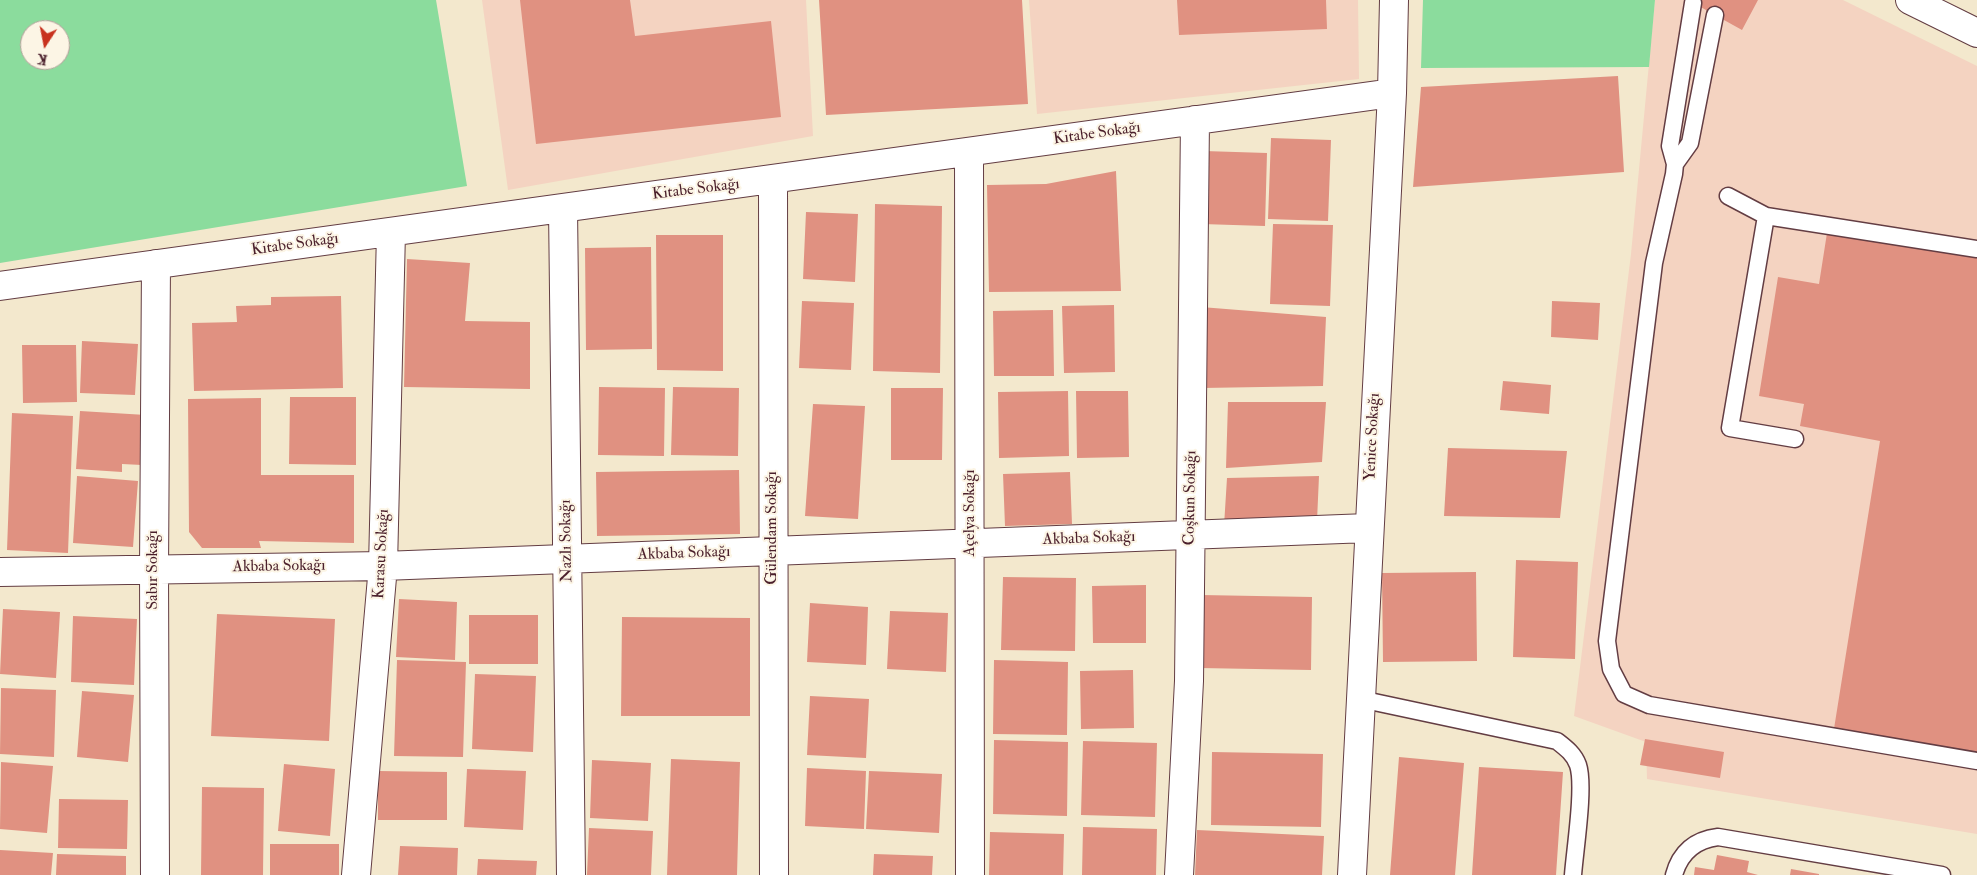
<!DOCTYPE html>
<html>
<head>
<meta charset="utf-8">
<style>
	body { margin:0 }
	#map { position:relative; width:1977px; height:875px; overflow:hidden; background:#f3e8cd; font-family:"IM FELL Double Pica",serif }
	canvas { display:block }
	.north { position:absolute; left:20px; top:20px; width:50px; height:50px; box-sizing:border-box; background:#fcf5e5; border:1px solid #b59f9b; border-radius:50%; rotate:191deg; font-size:14px; font-weight:700; line-height:20px; text-align:center; color:#4a1f2b }
	.north::after { content:''; display:block; margin:auto; width:18px; height:22px; background:#c8321e; clip-path:polygon(50% 0,100% 100%,50% 72%,0 100%) }
</style>
</head>
<body>
<div id="map">
<canvas width="1977" height="875"></canvas>
<div class="north">K</div>
</div>
<script>
const context = document.querySelector('canvas').getContext('2d');
context.lineJoin = 'round';
function fill(path, color) { context.fillStyle = color; context.fill(path, 'evenodd'); }
function stroke(path, color, width, dash) { context.strokeStyle = color; context.lineWidth = width; context.lineCap = dash ? 'butt' : 'round'; context.setLineDash(dash || []); context.stroke(path); }
function label(font, color, halo, rows, align = 'center') {
  context.font = font + ' "IM FELL Double Pica",serif'; context.lineWidth = 4; context.setLineDash([]); context.textBaseline = 'middle'; context.strokeStyle = halo; context.fillStyle = color; for (const [text, x, y, turn = 0] of rows) {
    context.save(); context.translate(x, y); context.rotate((+turn || 0) * Math.PI / 180); context.textAlign = isNaN(turn) ? turn : align; if (halo) context.strokeText(text, 0, 0); context.fillText(text, 0, 0); context.restore();
  }
}
fill(new Path2D(`
	M482,0H806L813,136L508,190Z
	M1029,0H1358L1359,79L1037,114Z
	M1655,0H1843L1977,66V834L1647,779L1646,742L1574,716L1631,254Z`), '#f4d3c1');
fill(new Path2D(`
	M0,0H436L467,186L0,263ZM30,30H60V60H30Z
	M1423,0H1655L1649,67L1421,68Z`), '#8bdc9d');
fill(new Path2D(`
	M520,0H630L635,36L771,21L781,117L536,144Z
	M819,0H1022L1028,104L826,115Z
	M1177,0H1326L1327,29L1179,35Z
	M1688,0H1758L1742,30Z
	M1618,76L1624,172L1413,187L1421,87Z
	M1271,138L1331,140L1328,221L1268,219Z
	M1204,151L1267,153L1265,226L1202,224Z
	M1116,171L1121,291L989,292L987,185L1046,184Z
	M875,204L942,206L940,373L873,371Z
	M806,212L858,214L855,282L803,279Z
	M1273,224L1333,225L1330,306L1270,304Z
	M1827,233L1977,257V758L1833,735L1880,441L1800,426L1804,404L1759,396L1778,277L1819,284Z
	M656,235H723V371L657,370Z
	M651,247L652,349L586,350L585,248Z
	M407,259L470,263L465,321L530,322V389L404,387Z
	M341,296L343,388L194,391L192,323L237,322L236,306L271,305V297Z
	M802,301L854,303L851,370L799,368Z
	M1552,301L1600,303L1598,340L1551,337Z
	M1114,305L1115,372L1064,373L1062,306Z
	M1201,307L1326,317L1323,386L1202,388Z
	M1053,310L1054,376H994L993,311Z
	M82,341L138,344L135,395L80,393Z
	M22,345H76L77,402L23,403Z
	M1503,381L1551,385L1549,414L1500,410Z
	M599,387L665,388L664,456L598,455Z
	M673,387L739,388L738,456L671,455Z
	M891,388H943L942,460H891Z
	M1068,391L1069,456L999,458L998,392Z
	M1076,391H1128L1129,457L1077,458Z
	M290,397H356V465L289,464Z
	M261,398V475H354V543L259,541L261,548H202L189,532L188,399Z
	M1228,402H1326L1322,462L1226,468Z
	M813,404L865,406L858,519L805,516Z
	M80,411L146,415L142,465L122,464V472L76,469Z
	M12,413L73,416L68,553L7,550Z
	M1448,448L1567,451L1560,518L1444,516Z
	M739,470L740,534L597,536L596,472Z
	M1070,472L1072,524L1005,526L1003,474Z
	M77,476L138,481L133,547L73,543Z
	M1319,476L1317,521L1224,526L1227,478Z
	M1516,560L1578,562L1575,659L1513,657Z
	M1476,572L1477,661L1383,662L1382,573Z
	M1003,577L1076,578L1075,651L1001,650Z
	M1146,585V643H1093L1092,586Z
	M1201,595L1312,597L1311,670L1200,668Z
	M399,599L457,602L455,660L396,657Z
	M810,603L868,607L866,665L807,662Z
	M3,609L60,612L56,678L0,674Z
	M890,611L948,613L946,672L887,669Z
	M217,614L335,619L329,741L211,736Z
	M469,615H538V664H469Z
	M73,616L137,619L134,685L71,682Z
	M622,617L750,618V716H621Z
	M397,660L466,662L463,757L394,756Z
	M994,660L1068,662L1067,735L993,734Z
	M1133,670L1134,728L1081,729L1080,671Z
	M475,674L536,676L533,752L472,749Z
	M1,688L56,690L54,757L0,754Z
	M82,691L134,695L128,762L77,757Z
	M810,696L869,699L866,758L807,755Z
	M1645,739L1724,752L1720,778L1640,765Z
	M994,740L1068,742L1067,816L993,814Z
	M1083,741L1157,743L1155,817L1081,815Z
	M1212,752L1323,754L1321,827L1211,825Z
	M1399,757L1464,763L1455,875H1390Z
	M671,759L740,762L737,875H667Z
	M592,760L651,763L648,821L590,818Z
	M1,762L53,766L47,833L0,829Z
	M284,764L335,769L330,836L278,831Z
	M1479,767L1563,772L1556,875H1472Z
	M807,768L866,771L864,829L805,826Z
	M467,769L526,771L523,830L464,827Z
	M378,771L447,772V820H378Z
	M869,771L942,774L939,833L866,829Z
	M202,787L264,788L263,875H201Z
	M59,799L128,800L127,849L58,848Z
	M1083,827L1157,829L1156,875H1082Z
	M589,828L653,831L651,875H587Z
	M1197,830L1324,836L1322,875H1195Z
	M990,832L1064,834L1063,875H989Z
	M270,844H339V875H270Z
	M400,846L458,848L457,875H398Z
	M0,850L53,853L51,875H0Z
	M57,854L126,856V875H56Z
	M874,854L933,856L932,875H873Z
	M1717,855L1749,861L1747,872L1758,875H1694L1695,867L1714,870Z
	M478,859L537,861L536,875H477Z
	M1791,869L1819,874V875H1790Z`), '#e09181');
const lane = new Path2D(`
	M1693,3L1670,146L1675,164L1674,174L1654,263L1607,641L1611,669L1624,694L1649,705L1977,761
	M1675,164L1690,143L1715,15
	M1728,196L1766,216L1977,249
	M1766,216L1730,428L1795,439
	M1360,699L1557,741C1566,748 1574,754 1578,765C1585,786 1575,849 1573,875
	M1674,875C1680,853 1694,840 1718,837L1942,875`);
const street = new Path2D(`
	M969,152L970,875
	M773,180L774,875
	M563,208L571,875
	M0,286L1392,93
	M0,572L383,566L1368,528
	M155,875L154,569L156,264
	M356,875L383,566L391,232
	M1179,875L1189,681L1195,120
	M1352,875L1392,93L1394,0`);
const secondary = new Path2D(`
	M1910,0L1977,33`);
stroke(lane, '#633d43', 19);
stroke(street, '#633d43', 30);
stroke(secondary, '#633d43', 30);
stroke(lane, '#fff', 16);
stroke(street, '#fff', 28);
stroke(secondary, '#fff', 28);
label('16px', '#4a1f2b', '#fcf5e5', [
	["Kitabe Sokağı",1097,134,-8],
	["Kitabe Sokağı",696,190,-7],
	["Kitabe Sokağı",295,245,-8],
	["Yenice Sokağı",1373,437,-87],
	["Coşkun Sokağı",1191,498,-89],
	["Açelya Sokağı",971,513,-90],
	["Gülendam Sokağı",773,528,-90],
	["Akbaba Sokağı",1089,539,-2],
	["Nazlı Sokağı",567,541,-91],
	["Karasu Sokağı",382,554,-87],
	["Akbaba Sokağı",684,554,-2],
	["Akbaba Sokağı",279,567,-1],
	["Sabır Sokağı",154,570,-90]
]);
</script>
</body>
</html>
